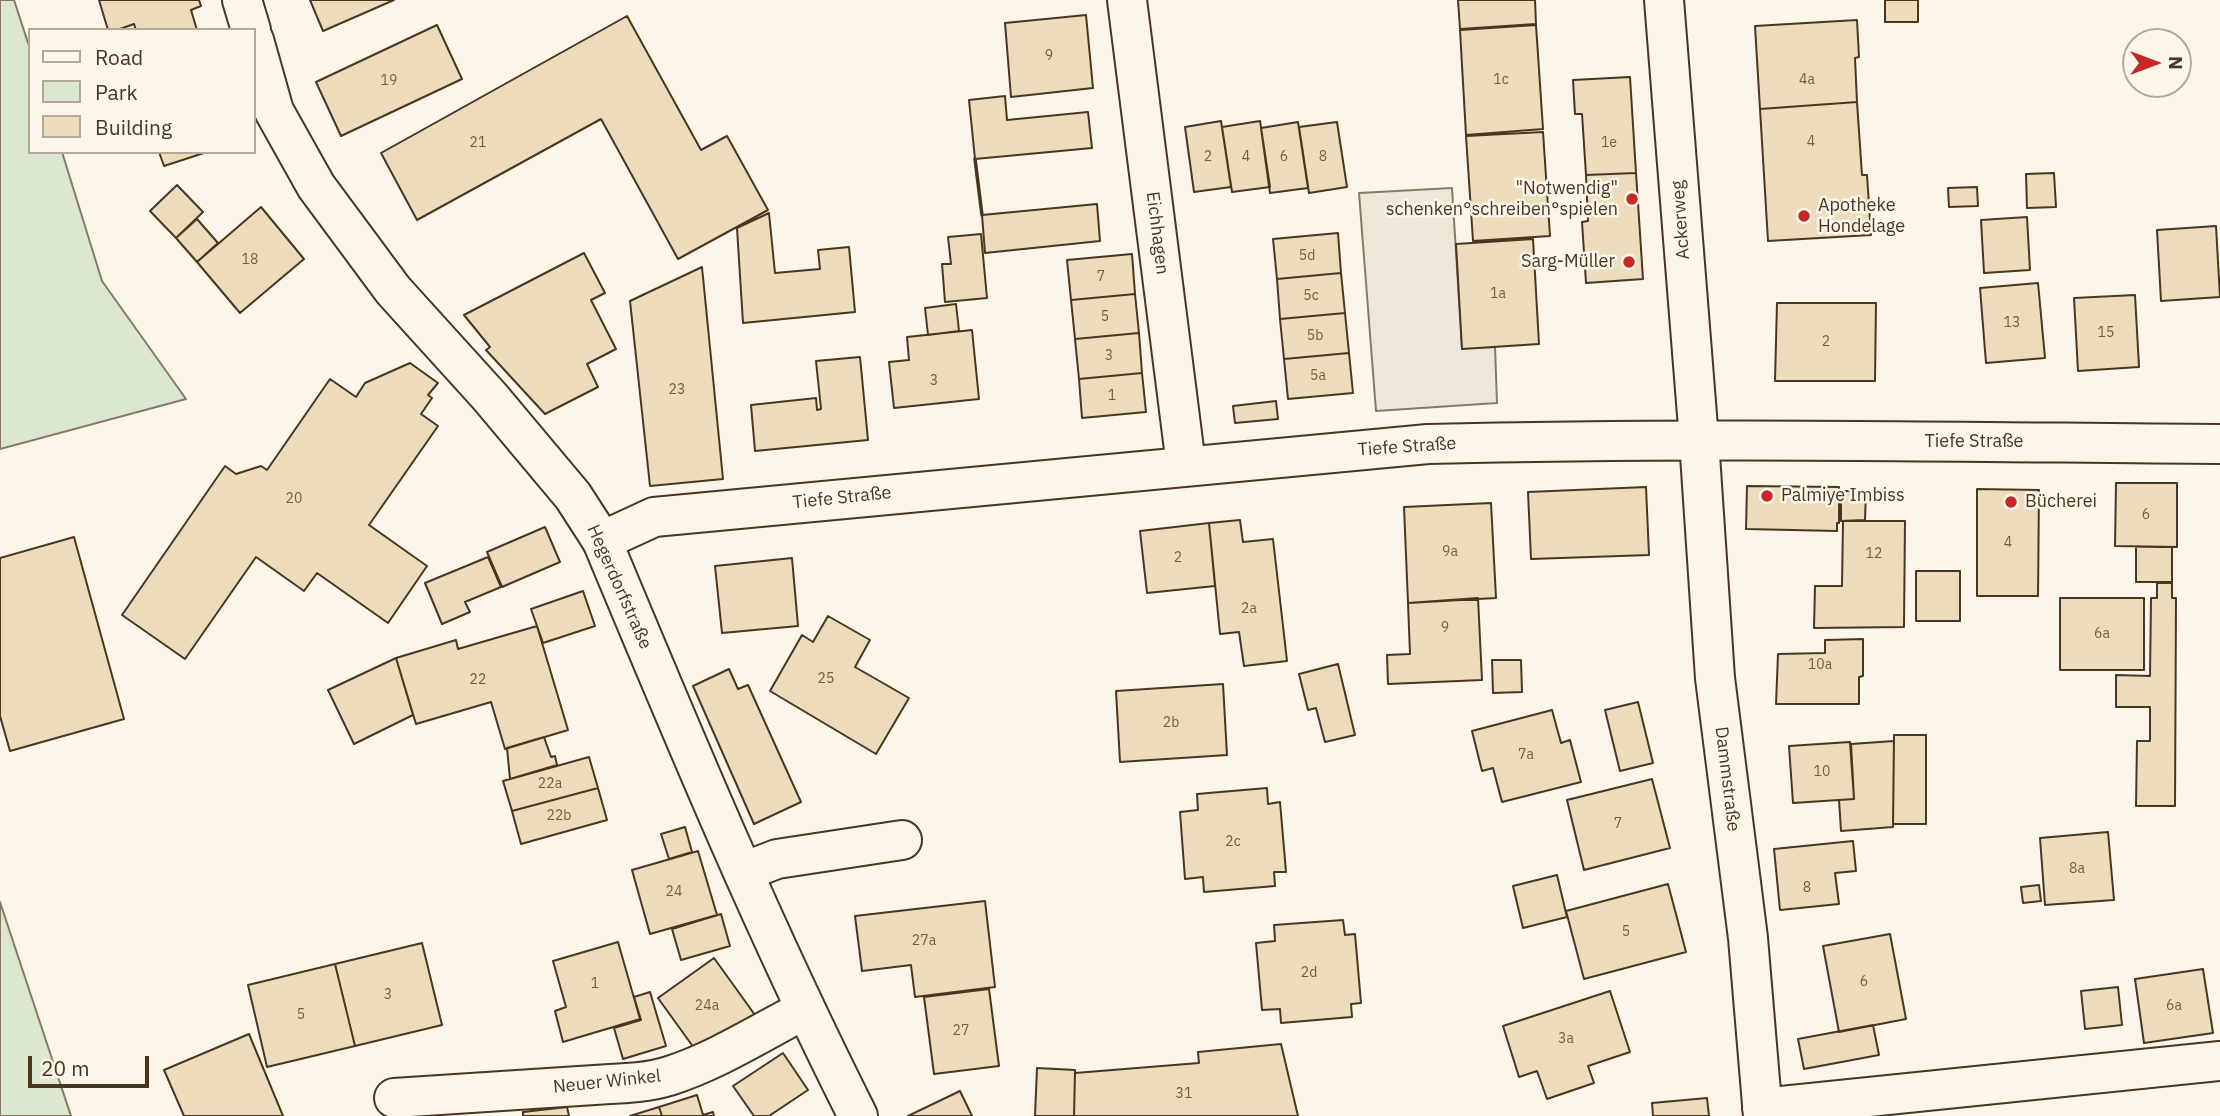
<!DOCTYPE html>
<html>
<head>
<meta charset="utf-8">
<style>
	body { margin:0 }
	#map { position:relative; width:2220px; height:1116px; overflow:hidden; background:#fbf6e9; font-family:"IBM Plex Sans",sans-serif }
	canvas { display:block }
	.legend { position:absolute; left:28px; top:28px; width:228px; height:126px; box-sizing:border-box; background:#fbf6e9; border:2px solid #b4a999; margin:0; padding:9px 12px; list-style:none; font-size:21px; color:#4a3520 }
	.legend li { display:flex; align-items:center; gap:14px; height:35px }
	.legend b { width:35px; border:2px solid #b4a999 }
	.north { position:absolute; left:2122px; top:28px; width:70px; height:70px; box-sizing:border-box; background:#fbf6e9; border:2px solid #b4a999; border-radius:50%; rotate:90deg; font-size:19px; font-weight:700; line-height:28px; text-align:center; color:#4a3520 }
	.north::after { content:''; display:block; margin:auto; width:24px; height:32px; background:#c62828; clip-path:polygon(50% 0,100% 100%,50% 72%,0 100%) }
	.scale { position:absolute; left:28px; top:1056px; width:121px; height:32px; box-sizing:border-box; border:4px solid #4a3520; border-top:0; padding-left:9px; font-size:21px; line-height:24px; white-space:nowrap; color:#4a3520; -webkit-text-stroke:5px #fbf6e9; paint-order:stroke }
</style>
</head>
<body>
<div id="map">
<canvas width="2220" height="1116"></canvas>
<ul class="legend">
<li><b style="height:9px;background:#fbf6e9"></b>Road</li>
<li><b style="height:19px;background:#dce7d0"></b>Park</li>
<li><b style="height:19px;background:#ecdcbc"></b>Building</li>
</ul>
<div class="north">N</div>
<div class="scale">20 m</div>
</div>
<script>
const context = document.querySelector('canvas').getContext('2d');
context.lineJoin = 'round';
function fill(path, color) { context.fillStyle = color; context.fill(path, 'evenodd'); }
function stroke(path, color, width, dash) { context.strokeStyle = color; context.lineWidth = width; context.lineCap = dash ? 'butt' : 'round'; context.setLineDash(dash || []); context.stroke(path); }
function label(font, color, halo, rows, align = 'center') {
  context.font = font + ' "IBM Plex Sans",sans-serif'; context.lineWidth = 5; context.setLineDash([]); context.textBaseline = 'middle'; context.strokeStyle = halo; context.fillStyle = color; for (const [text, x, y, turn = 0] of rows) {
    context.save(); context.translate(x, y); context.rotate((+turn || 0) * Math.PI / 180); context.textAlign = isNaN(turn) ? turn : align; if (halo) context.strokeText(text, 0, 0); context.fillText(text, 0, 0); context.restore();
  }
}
const green = new Path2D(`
	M0,0H14L30,49V152H62L102,281L186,399L0,449Z
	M0,902L71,1116H0Z`);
fill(green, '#dce7d0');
stroke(green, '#887966', 2);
const parking = new Path2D(`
	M1452,188L1462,348L1495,347L1497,403L1376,411L1359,193Z`);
fill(parking, '#ede7d9');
stroke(parking, '#887966', 2);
const building = new Path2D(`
	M99,0H199L201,6L191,10L197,30H136L134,24L117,30H108Z
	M310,0H394L323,31Z
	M1458,0H1535L1536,24L1460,29Z
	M1885,0H1918V22H1885Z
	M1086,15L1093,88L1011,97L1005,23Z
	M627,16L701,150L727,136L768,210L678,259L601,119L417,220L381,153Z
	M1857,20L1859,57L1855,58L1857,102L1760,109L1755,26Z
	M437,25L462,79L341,136L316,82Z
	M1536,25L1543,129L1466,135L1460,30Z
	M1630,77L1636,173L1586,175L1582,114H1575L1573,80Z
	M1005,96L1007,120L1088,112L1092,148L975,159L969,100Z
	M1857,102L1862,175H1867L1871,235L1768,241L1760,109Z
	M1221,121L1231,187L1194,192L1185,127Z
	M1260,121L1270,187L1232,192L1222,127Z
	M1298,122L1308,188L1270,193L1261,128Z
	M1337,122L1347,187L1309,193L1299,127Z
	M1543,132L1550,236L1473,241L1466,136Z
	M159,152H207L164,166Z
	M1636,173L1643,279L1586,283L1582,222L1588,221L1586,175Z
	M2054,173L2056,207L2027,208L2026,174Z
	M177,185L203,212L176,238L150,211Z
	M1977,187L1978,206L1949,207L1948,188Z
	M1097,204L1100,241L985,253L982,215Z
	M261,207L304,259L240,313L197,262Z
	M769,213L775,273L820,269L818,250L849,247L855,312L743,323L737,228Z
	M2027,217L2030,270L1984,273L1981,220Z
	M197,219L218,243L197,262L176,238Z
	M2216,226L2220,297L2161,301L2157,230Z
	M1338,233L1341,273L1277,279L1273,239Z
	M981,234L987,298L945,302L942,264H951L948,237Z
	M1533,239L1539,344L1462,349L1456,244Z
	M584,253L605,293L591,300L616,349L587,364L598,387L545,414L486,350L490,347L464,315Z
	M1132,254L1135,294L1071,300L1067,260Z
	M702,267L723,479L650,486L630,301Z
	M1341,273L1345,313L1280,319L1277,279Z
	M2038,283L2045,358L1986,363L1980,288Z
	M1135,294L1139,333L1075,339L1071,300Z
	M2135,295L2139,367L2078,371L2074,298Z
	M1777,303H1876L1875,381H1775Z
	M956,304L959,331L928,335L925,308Z
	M1345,313L1349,353L1284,359L1280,319Z
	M972,330L979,399L894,408L889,362L909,360L907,337Z
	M1139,333L1142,373L1079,379L1075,339Z
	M1349,353L1353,393L1288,399L1284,359Z
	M860,357L868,440L755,451L751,405L816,398L817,410L821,409L816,361Z
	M410,363L438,383L428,395L432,398L421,414L438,426L369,525L427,566L388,623L317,573L304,591L256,557L185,659L122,615L225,466L236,474L261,466L267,470L330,379L356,397L365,383Z
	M1142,373L1146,412L1082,418L1079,379Z
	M1276,401L1278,419L1235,423L1233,406Z
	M2116,483H2177V547L2115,546Z
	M1747,486L1839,487V523H1837V531L1746,529Z
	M1646,487L1649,555L1531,559L1528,492Z
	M1977,489L2039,490L2038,596H1977Z
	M1841,491H1866L1865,520L1841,521Z
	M1491,503L1496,598L1408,603L1404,507Z
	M1240,520L1243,542L1273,539L1287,661L1244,666L1239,632L1220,634L1209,523Z
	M1843,521H1905L1904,627L1814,628L1815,586H1842Z
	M1209,523L1215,586L1147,593L1140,531Z
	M545,527L560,562L502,587L487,552Z
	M74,537L124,719L10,751L0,716V558Z
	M2136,547H2172V582H2136Z
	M488,557L501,587L465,602L470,612L442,624L425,583Z
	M792,558L798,626L722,633L715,566Z
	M1916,571H1960V621H1916Z
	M2157,583H2172V598H2176L2175,806H2136L2137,741H2150V707H2116V675L2150,676L2151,598H2157Z
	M583,591L595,626L543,643L531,609Z
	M1478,598L1482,680L1388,684L1387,655L1410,654L1408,603Z
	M2060,598H2144V670H2060Z
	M828,616L870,640L855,667L909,698L876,754L770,691L802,635L813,642Z
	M537,626L568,730L505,749L491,702L416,724L396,658L456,640L458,649Z
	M1863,639V676L1859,677V704H1776L1778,654L1825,653V640Z
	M396,658L413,715L354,744L328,690Z
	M1492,660H1521L1522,692L1493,693Z
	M1338,664L1355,735L1325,742L1316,708L1308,710L1299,674Z
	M729,669L738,689L748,685L801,802L754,824L693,686Z
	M1223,684L1227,755L1120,762L1116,691Z
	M1638,702L1653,763L1620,771L1605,710Z
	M1552,710L1561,743L1570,740L1581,782L1502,802L1493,768L1482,771L1472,731Z
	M1894,735H1926V824H1893Z
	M544,737L551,757L555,756L557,765L510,779L507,748Z
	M1894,741L1893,827L1841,831L1839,800L1854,799L1851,744Z
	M1850,742L1854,799L1793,803L1789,746Z
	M589,757L598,788L512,811L503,781Z
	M1652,779L1670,848L1584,870L1567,800Z
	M598,788L607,820L521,844L512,811Z
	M1267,788L1268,804L1280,802L1286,872H1274L1275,886L1204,892L1203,877L1185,879L1180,812L1198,810L1197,794Z
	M685,827L692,852L669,859L661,834Z
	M2108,832L2114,900L2045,905L2040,838Z
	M1853,841L1856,871L1835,873L1839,904L1780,910L1774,849Z
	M698,851L717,915L650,934L632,870Z
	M1557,875L1567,917L1523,928L1513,886Z
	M1668,884L1686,952L1584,979L1566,911Z
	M2039,885L2041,901L2023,903L2021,887Z
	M985,901L995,987L915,997L911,965L862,971L855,916Z
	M721,914L730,946L681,960L672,929Z
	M1343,920L1345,935L1355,934L1361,1003L1351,1004L1352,1017L1281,1023L1280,1009L1262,1010L1256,943L1275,941L1274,925Z
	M1890,934L1906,1019L1839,1032L1823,946Z
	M618,942L640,1019L563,1042L555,1011L566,1007L553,961Z
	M422,943L442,1025L355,1046L335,964Z
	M714,958L755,1015L699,1055L658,998Z
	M335,964L355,1046L267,1067L248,985Z
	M2203,969L2213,1033L2144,1043L2135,979Z
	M2118,987L2122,1025L2085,1029L2081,991Z
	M989,989L999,1066L934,1074L924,997Z
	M1610,991L1630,1052L1588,1066L1594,1083L1547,1099L1537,1071L1519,1077L1503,1026Z
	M650,992L666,1046L623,1059L614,1028L641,1020L634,997Z
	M1873,1025L1879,1055L1804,1069L1798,1039Z
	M249,1034L283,1116H184L164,1070Z
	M1281,1044L1298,1116H1074L1075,1073L1199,1063L1198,1052Z
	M783,1053L808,1090L769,1116H754L733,1086Z
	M1037,1068L1075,1070L1074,1116H1035Z
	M960,1091L972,1116H908Z
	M697,1095L703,1115L713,1112L714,1116H662L659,1107Z
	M1707,1098L1709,1116H1653L1652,1103Z
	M567,1107L569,1116H523V1112Z
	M659,1107L662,1116H630Z`);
fill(building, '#ecdcbc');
stroke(building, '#4a3520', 2);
const minor = new Path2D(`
	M242,0L251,30
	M1127,0L1186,465
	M1664,0L1699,440L1715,678L1748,938L1763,1116
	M254,40L274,111L316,186L393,290L490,397L573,496L602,541
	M743,872L777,859L902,840
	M394,1098L610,1084C630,1083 650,1082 669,1076C716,1061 760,1033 804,1010
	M1762,1108L2220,1061`);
const major = new Path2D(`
	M858,1116C763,928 683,735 602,541L654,517L1428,444C1692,437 1956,442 2220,444`);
stroke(minor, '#4a3520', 42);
stroke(major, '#4a3520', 42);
stroke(minor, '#fbf6e9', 38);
stroke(major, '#fbf6e9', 38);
stroke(new Path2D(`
	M975,159L982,215`), '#4a3520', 3.5);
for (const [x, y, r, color] of [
	[1632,199,7,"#c62828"],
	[1804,216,7,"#c62828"],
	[1629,262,7,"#c62828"],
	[1767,496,7,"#c62828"],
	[2011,502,7,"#c62828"]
]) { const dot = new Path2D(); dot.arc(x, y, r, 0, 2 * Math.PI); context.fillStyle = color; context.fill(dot); stroke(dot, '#fbf6e9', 2.5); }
label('14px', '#725f47', null, [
	["9",1049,56],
	["1c",1501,80],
	["4a",1807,80],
	["19",389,81],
	["4",1811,142],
	["21",478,143],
	["1e",1609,143],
	["2",1208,157],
	["4",1246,157],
	["6",1284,157],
	["8",1323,157],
	["5d",1307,256],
	["18",250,260],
	["7",1101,277],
	["1a",1498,294],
	["5c",1311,296],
	["5",1105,317],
	["13",2012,323],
	["15",2106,333],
	["5b",1315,336],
	["2",1826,342],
	["3",1109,356],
	["5a",1318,376],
	["3",934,381],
	["23",677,390],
	["1",1112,396],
	["20",294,499],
	["6",2146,515],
	["4",2008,543],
	["9a",1450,552],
	["12",1874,554],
	["2",1178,558],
	["2a",1249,609],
	["9",1445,628],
	["6a",2102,634],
	["10a",1820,665],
	["25",826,679],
	["22",478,680],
	["2b",1171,723],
	["7a",1526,755],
	["10",1822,772],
	["22a",550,784],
	["22b",559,816],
	["7",1618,824],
	["2c",1233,842],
	["8a",2077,869],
	["8",1807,888],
	["24",674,892],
	["5",1626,932],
	["27a",924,941],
	["2d",1309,973],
	["6",1864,982],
	["1",595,984],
	["3",388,995],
	["24a",707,1006],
	["6a",2174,1006],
	["5",301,1015],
	["27",961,1031],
	["3a",1566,1039],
	["31",1184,1094]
]);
label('18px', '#4a3520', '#fbf6e9', [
	["\"Notwendig\"",1618,189,"right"],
	["schenken°schreiben°spielen",1618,210,"right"],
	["Apotheke",1818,206],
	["Hondelage",1818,227],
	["Sarg-Müller",1615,262,"right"],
	["Palmiye Imbiss",1781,496],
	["Bücherei",2025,502]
], 'left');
label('18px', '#4a3520', '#fbf6e9', [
	["Ackerweg",1681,220,-94],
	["Eichhagen",1157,233,83],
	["Tiefe Straße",1974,442],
	["Tiefe Straße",1407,447,-4],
	["Tiefe Straße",842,498,-6],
	["Hegerdorfstraße",619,587,66],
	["Dammstraße",1727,779,83],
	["Neuer Winkel",607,1082,-6]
]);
</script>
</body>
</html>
